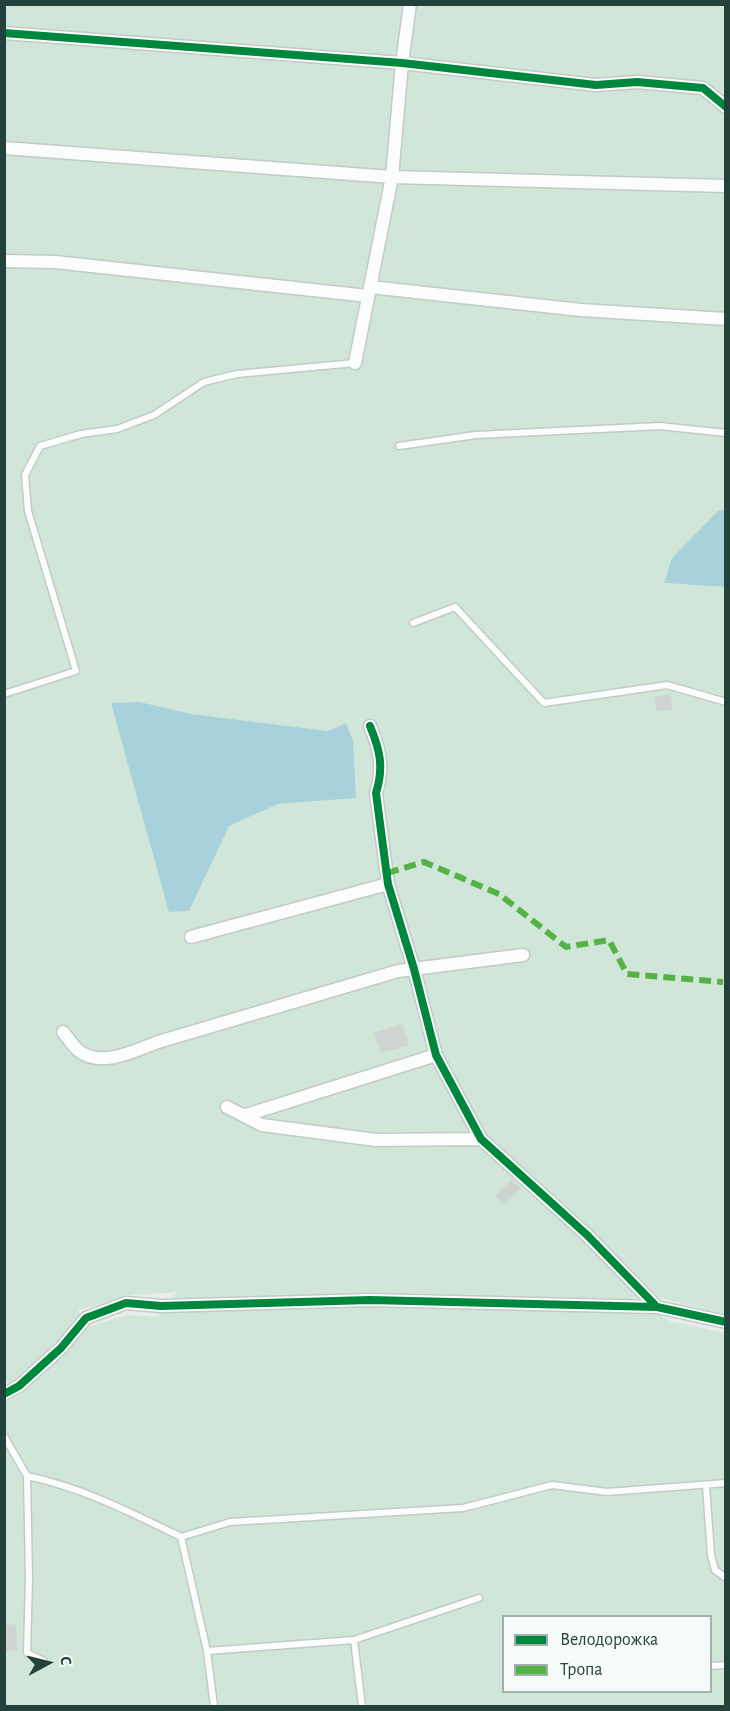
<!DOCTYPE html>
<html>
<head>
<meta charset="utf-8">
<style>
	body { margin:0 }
	#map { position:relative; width:730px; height:1711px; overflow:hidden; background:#e7edea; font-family:"Alegreya Sans",sans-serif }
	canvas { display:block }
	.frame { position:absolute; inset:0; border:6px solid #23423b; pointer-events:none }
	.legend { position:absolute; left:502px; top:1615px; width:210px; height:78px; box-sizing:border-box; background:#f6fbf9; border:2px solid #a2b1ad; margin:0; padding:8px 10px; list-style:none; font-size:18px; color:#23423b }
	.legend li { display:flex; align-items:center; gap:12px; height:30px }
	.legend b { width:30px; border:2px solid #a2b1ad }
	.north { position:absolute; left:18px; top:1633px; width:60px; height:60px; -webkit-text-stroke:4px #f6fbf9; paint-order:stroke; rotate:83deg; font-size:16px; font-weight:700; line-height:24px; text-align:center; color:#23423b }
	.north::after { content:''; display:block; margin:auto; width:21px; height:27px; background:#23423b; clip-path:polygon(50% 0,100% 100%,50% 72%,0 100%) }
</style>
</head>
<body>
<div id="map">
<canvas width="730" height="1711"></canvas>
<div class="frame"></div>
<ul class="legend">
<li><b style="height:8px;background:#00873e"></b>Велодорожка</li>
<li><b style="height:8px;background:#55b346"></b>Тропа</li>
</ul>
<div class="north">С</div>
</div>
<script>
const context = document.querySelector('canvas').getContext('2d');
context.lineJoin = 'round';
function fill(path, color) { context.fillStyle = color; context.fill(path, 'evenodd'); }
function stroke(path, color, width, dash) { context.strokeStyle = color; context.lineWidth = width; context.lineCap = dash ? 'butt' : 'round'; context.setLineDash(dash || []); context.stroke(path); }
fill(new Path2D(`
	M5,5H725V509L718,511L672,558L664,583L725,587V1315L658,1297L631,1298L670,1321L725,1333V1706H5V1403L21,1394L7,1381L5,1382ZM140,702L191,714L328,731L345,724L356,798L278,804L229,826ZM177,1292L158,1317L127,1315L90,1326L78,1310L130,1295ZM504,1616H710V1692H504Z`), '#d0e6d8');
fill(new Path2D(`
	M725,509V587L664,583L672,558L718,511Z
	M140,702L191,714L328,731L346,723L353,741L356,798L278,804L229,826L189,911L169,912L111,703Z`), '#a7d2db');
const building = new Path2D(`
	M670,695L672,709L657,711L655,697Z
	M402,1025L408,1045L381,1052L375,1033Z
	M512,1180L520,1189L503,1203L496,1195Z
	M15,1625L17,1650H6L4,1626Z`);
fill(building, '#ced4d2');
stroke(building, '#d0d6d3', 1.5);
const lane = new Path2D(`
	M399,446L476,435L660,426L726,433
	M413,623L455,607L544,703L667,685L726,702
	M4,694L76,671L28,511L25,475L40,446L81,434L117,429L154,415L204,382L237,374L355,363
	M4,1436L27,1476
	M706,1485L711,1555L715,1570L726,1578
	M181,1537L207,1651L214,1706
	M354,1640L362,1706
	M207,1651L354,1640L479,1598
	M44,1661L27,1653L29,1578L27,1476C81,1487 132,1513 181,1537L230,1522L463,1508L552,1485L607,1492L726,1483
	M710,1666L726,1665`);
const street = new Path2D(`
	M410,4L402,63L392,177L726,186
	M4,33L402,63L596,85L637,82L703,88L726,107
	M4,148L392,177L355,363
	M4,261L55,262L368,296
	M370,287L581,310L726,319
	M370,726C380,750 384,767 376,793L388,884L414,969L436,1055L481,1139L587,1235L657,1307
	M191,937L388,884
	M63,1032C68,1038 73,1046 79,1051C102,1068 134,1051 158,1042L398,971L523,955
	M227,1107L262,1125L376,1140L481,1139
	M246,1115L436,1055
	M4,1394L19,1386L61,1348L86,1318L126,1303L161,1306L370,1300L657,1307L726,1322`);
stroke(lane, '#c4cac8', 9);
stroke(street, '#c4cac8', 15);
stroke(lane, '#fbfcfc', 6);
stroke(street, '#fbfcfc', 12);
stroke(new Path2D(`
	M387,873L424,862L499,894L566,947L609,940L627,974L723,982`), '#55b346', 6, [12, 6]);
stroke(new Path2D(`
	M4,33L402,63L596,85L637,82L703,88L726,107
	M370,726C380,750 384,767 376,793L388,884L414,969L436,1055L481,1139L587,1235L657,1307
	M4,1394L19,1386L61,1348L86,1318L126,1303L161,1306L370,1300L657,1307L726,1322`), '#00873e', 8);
</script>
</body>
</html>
